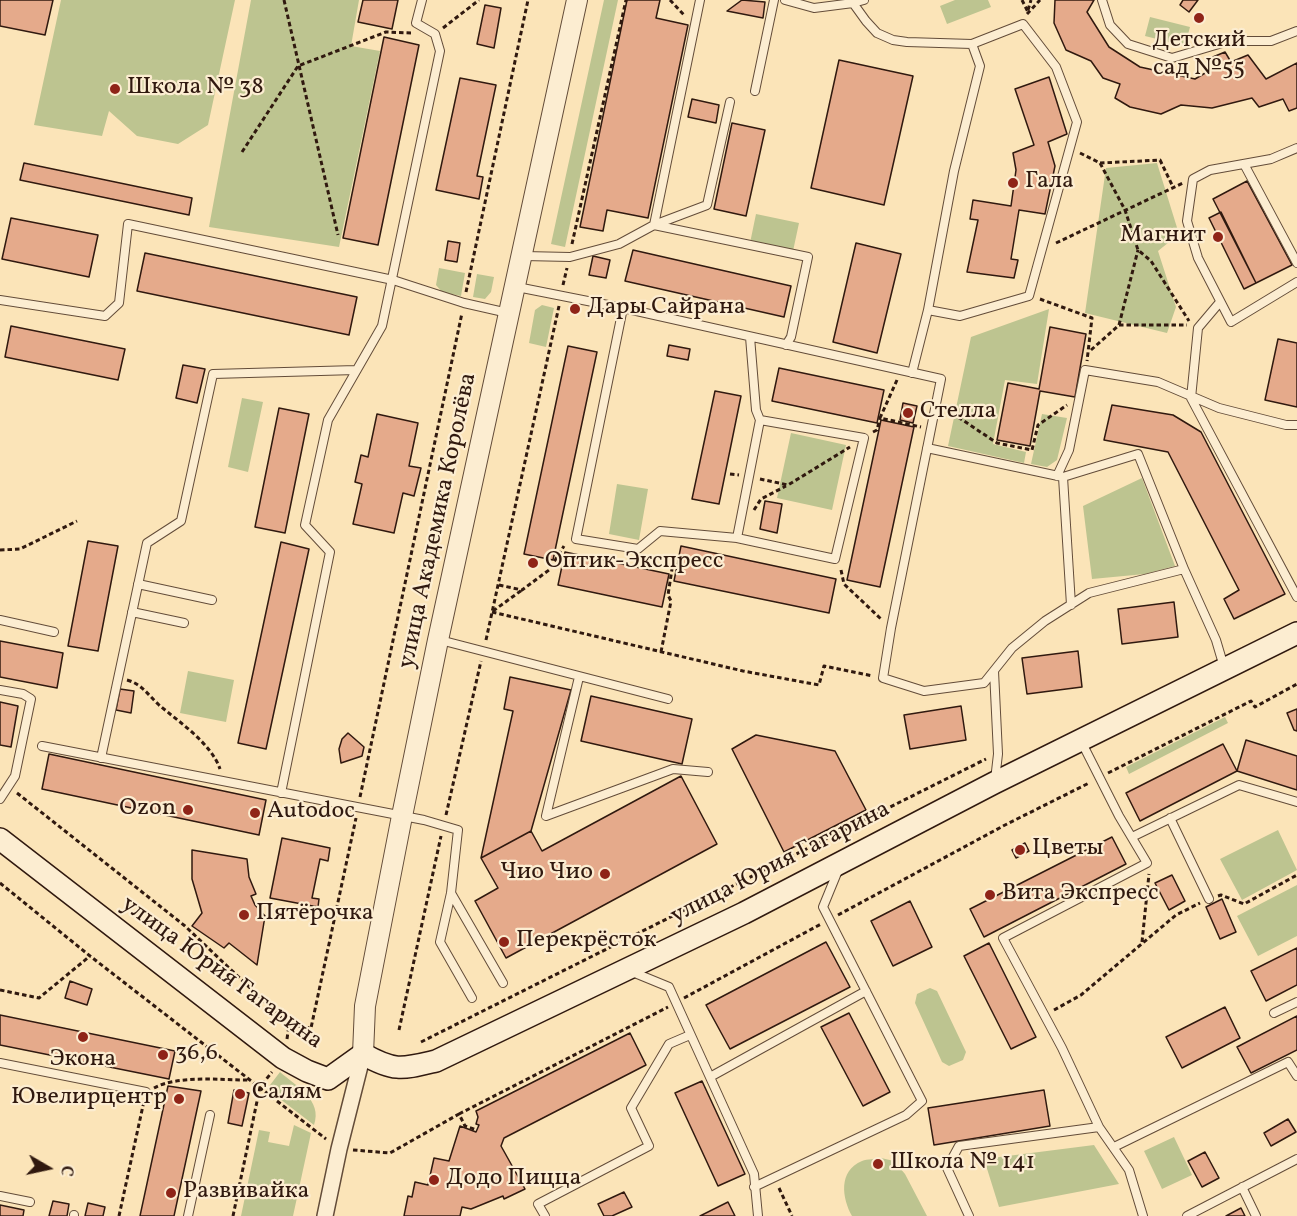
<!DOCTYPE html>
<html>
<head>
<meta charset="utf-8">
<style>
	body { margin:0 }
	#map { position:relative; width:1297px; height:1216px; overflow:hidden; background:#fbe4b8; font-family:Vollkorn,serif }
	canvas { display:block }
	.north { position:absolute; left:18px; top:1138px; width:60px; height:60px; -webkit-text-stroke:4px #fcedd1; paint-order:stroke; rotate:99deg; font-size:16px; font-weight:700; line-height:24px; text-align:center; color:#30190f }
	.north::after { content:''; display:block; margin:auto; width:21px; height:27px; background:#30190f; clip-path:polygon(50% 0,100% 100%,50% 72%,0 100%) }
</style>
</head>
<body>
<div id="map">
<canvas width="1297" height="1216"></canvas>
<div class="north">С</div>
</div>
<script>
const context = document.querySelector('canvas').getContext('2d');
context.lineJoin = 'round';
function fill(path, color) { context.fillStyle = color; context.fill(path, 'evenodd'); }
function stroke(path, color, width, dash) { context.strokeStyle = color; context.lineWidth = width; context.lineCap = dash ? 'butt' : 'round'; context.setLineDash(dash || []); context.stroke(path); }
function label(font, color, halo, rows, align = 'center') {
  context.font = font + ' Vollkorn,serif'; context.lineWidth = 4.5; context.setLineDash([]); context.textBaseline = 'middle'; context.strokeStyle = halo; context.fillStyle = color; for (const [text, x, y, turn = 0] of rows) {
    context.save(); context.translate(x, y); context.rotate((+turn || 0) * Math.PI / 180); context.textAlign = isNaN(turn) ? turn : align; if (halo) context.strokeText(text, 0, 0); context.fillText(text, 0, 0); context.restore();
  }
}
fill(new Path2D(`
	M61,0H235L208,125L178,144L137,136L109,111L102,136L34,125Z
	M251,0H359L351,46L380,51L339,247L209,227Z
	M604,0H618L565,247L551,244Z
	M955,0H988L991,7L947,24L940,6Z
	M1150,17L1190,27L1185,46L1145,36Z
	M1157,163L1179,234L1158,251L1176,307L1167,333L1085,313L1106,168Z
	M756,214L799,223L793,251L750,243Z
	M439,268L465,273L461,296L442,292L436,285Z
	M477,274L494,277L491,292L485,299L473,297Z
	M542,305L554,308L546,347L529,343L535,310Z
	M1049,309L1037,384L1005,380L993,444L1026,452L1024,463L948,446L971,337Z
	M242,398L263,402L248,472L228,467Z
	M1042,414L1067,418L1057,460L1047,467L1031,464Z
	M791,433L846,445L832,510L777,498Z
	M1142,478L1175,566L1145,574L1092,579L1083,506Z
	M617,484L648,489L639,540L609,534Z
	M188,671L234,680L226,722L180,713Z
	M1225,717L1228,723L1129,774L1126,767Z
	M1278,830L1297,870L1242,900L1220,859Z
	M1297,885V936L1258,956L1237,916Z
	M930,988L937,991L966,1052L963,1060L949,1066L942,1062L915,1003L917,994Z
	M280,1072C296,1086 323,1100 314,1125L267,1089Z
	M294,1125L311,1133L293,1216H241L259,1130L270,1132L268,1142L289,1146Z
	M1174,1137L1192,1175L1162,1189L1144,1151Z
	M1094,1145L1119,1184L999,1207L984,1159Z
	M881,1158L894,1161L905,1174L927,1216H852C842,1198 838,1171 862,1161C867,1159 876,1159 881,1158Z`), '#bdc490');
const building = new Path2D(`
	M0,0H53L45,35L0,26Z
	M363,0H398L392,29L358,22Z
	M627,0H660L656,18L688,25L648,218L607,210L603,231L580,227Z
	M742,0L765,2L763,18L727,11Z
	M1055,0H1094L1087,12L1109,47L1140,67L1195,79L1212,69L1208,59L1225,52L1231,62L1248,55L1266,79L1297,63V108L1289,111L1283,99L1259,107L1252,98L1212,108L1181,105L1161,114L1130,107L1115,98L1120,84L1103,78L1091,61L1066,50L1054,23Z
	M1183,0H1198L1189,12L1180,5Z
	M485,5L501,8L494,48L477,44Z
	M384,37L419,45L378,245L343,238Z
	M839,60L913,76L884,205L811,188Z
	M1049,77L1067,134L1048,142L1055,166L1045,214L1019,210L1011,259L1018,260L1014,278L967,272L978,220L970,219L973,200L1011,206L1016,170L1013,153L1034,145L1015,89Z
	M460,78L496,85L477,176L483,177L479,199L436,190Z
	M692,99L719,105L716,123L688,117Z
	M732,123L765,130L746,216L714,209Z
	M24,163L192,198L189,215L20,180Z
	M1247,181L1292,265L1256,283L1213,199Z
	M1221,212L1256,283L1244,289L1209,218Z
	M11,218L98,235L89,277L2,259Z
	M448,241L460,243L457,262L445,260Z
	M856,243L901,254L877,353L833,342Z
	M633,250L791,286L784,317L625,281Z
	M145,253L357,297L349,335L137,291Z
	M593,256L610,260L606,278L589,275Z
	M11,326L125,349L118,380L5,357Z
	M1050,327L1086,334L1075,397L1040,391L1030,446L997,440L1008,383L1039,389Z
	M1278,339L1297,343V407L1265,400Z
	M669,345L690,349L688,360L667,356Z
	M568,346L597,352L553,560L524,554Z
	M183,365L205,369L197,403L176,398Z
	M779,368L884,390L877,423L772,401Z
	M715,391L741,396L719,504L692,499Z
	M903,403L917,406L913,423L900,420Z
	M1112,405L1173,415L1201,432L1285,594L1234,619L1224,599L1239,590L1168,452L1104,440Z
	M279,408L309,414L285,533L255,527Z
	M377,414L418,423L409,466L421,468L414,496L403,493L394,533L353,524L362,484L355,482L361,455L368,457Z
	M881,420L914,427L880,587L847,580Z
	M765,501L782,504L777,533L760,529Z
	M88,541L118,546L98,651L68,646Z
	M281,542L309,549L266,749L238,743Z
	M681,546L836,579L829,613L674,581Z
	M565,552L669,574L662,607L558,585Z
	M1174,602L1178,637L1122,644L1118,609Z
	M0,641L63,653L57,688L0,677Z
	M1078,651L1082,687L1027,694L1022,658Z
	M510,677L571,690L531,831L481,858L513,711L504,709Z
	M120,689L134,691L131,713L116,710Z
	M591,696L692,719L682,764L581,741Z
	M0,702L18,706L11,747L0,745Z
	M961,706L966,740L910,749L904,715Z
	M1297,709V731L1294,730L1287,713Z
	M348,733L364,747L362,756L341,763L339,749L342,739Z
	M756,735L835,751L866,810L784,852L732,749Z
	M1246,740L1297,756V790L1237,771Z
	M1223,744L1237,771L1140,821L1126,793Z
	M49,754L266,800L259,835L42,789Z
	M681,776L717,844L506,958L475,901L498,888L481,858L531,831L542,851Z
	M1112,837L1126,864L984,937L970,909Z
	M282,838L330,848L328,861L320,859L312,898L319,899L318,907L270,898Z
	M1025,843L1029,851L1016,858L1012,850Z
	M192,850L247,859L249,877L256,894L251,896L255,905L265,916L257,965L229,943L224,948L192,926L202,913L192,879Z
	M1172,875L1185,901L1169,910L1155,883Z
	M1222,899L1236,932L1220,939L1206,907Z
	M910,901L932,947L893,966L871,921Z
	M826,942L850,987L730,1049L706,1005Z
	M989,943L1036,1037L1011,1049L964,956Z
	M1297,948V985L1266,1001L1251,971Z
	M70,981L92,989L87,1005L65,998Z
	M1225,1007L1240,1038L1182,1068L1166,1037Z
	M849,1013L890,1092L863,1106L821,1027Z
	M0,1015L175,1051L169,1079L0,1045Z
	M1297,1016V1050L1251,1073L1237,1047Z
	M630,1033L646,1065L504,1138L501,1146L525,1189L504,1199L503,1196L471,1209L462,1207L460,1216H404L408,1196L412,1197L415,1182L428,1185L434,1158L449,1161L460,1126L476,1132L479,1125L476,1124L478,1117L476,1111Z
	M702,1081L745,1174L718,1186L675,1093Z
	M168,1086L201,1091L174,1216H140Z
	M234,1090L249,1093L242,1126L228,1123Z
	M1044,1090L1050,1126L934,1145L928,1108Z
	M1288,1119L1296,1132L1271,1146L1264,1133Z
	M1205,1152L1219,1178L1202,1187L1188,1161Z
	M624,1192L632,1207L612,1216H604L598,1204Z
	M53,1201L69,1204L67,1216H49Z
	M728,1202L735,1216H700Z
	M88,1203L105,1207L103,1216H85Z
	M0,1205L24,1210L23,1216H0Z
	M1241,1208L1245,1216H1226Z`);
fill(building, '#e5aa8b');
stroke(building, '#30190f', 1.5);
const service = new Path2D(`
	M700,0L654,225L808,257L791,337L786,345
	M785,0L814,8L853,3L866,21L877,33L893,40L907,42L972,44L1023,24L1056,67L1077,122L1029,296L960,316L928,310
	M1102,0L1110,25L1128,44L1172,58L1229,41H1271L1297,31
	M853,3L864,0
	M755,91L774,0
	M1297,148L1271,159L1210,170L1193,179L1187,221L1198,258L1231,322L1297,282
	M1244,164L1297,263
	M524,256L570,257L619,244L654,225L707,205L730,102
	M517,287L623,308L941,379L891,628L883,678L924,691L984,683L1012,648L1045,621L1089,593L1184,569L1216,640L1224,667
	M0,300L105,316L119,303L128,224L393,280L464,303L508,313
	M1220,302L1198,328L1191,398L1297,597
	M623,308L576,539L638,549L660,531L737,538L760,420L756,410L750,337
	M912,373L928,310L954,171L980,66L972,44
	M927,448L1063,477L1138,454L1184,569
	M1057,476L1069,450L1085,370L1158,382L1219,408L1286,425H1297
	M1063,477L1071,605
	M737,538L835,559L864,438L760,420
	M138,584L212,600
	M132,612L184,623
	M0,620L54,632
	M440,640L668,699
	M994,671L998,754L995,780
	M579,677L546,816L673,769L708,772
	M0,690L23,694L31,699L15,776L0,799
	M1081,741L1119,816L1147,863L1003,938L1062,1048L1099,1127L1129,1170L1143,1216
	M42,746L424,820L458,830L451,893L440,942L472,998
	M101,758L147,543L181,521L213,374L356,370
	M281,793L330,552L305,525L328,420L382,326L440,51L435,34L416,23L422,0
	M1170,818L1209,899
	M1132,837L1239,785L1297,802
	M451,893L503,983
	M630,971L669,987L754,1174L758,1216
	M1274,1013L1297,1002
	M0,1063L146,1092
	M710,1077L866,991
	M1114,1147L1288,1062L1297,1076
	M754,1187L906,1115L922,1101L823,907L839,868
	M1242,1187L1256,1216
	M0,1196L30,1202
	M74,1216V1215
	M188,1216L210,1115
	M545,1216L538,1204L649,1146L631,1108L669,1044L690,1035
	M969,1216L947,1168L959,1146L1099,1127
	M1187,1216L1297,1159`);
const minor = new Path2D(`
	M325,1216L339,1149L363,1054`);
const tertiary = new Path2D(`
	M363,1054L365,1006L402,816L438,640L577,0`);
const secondary = new Path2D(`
	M0,839L283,1058L307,1071L328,1079L363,1054C395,1072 402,1069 436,1061L744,913L994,783L1297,633`);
stroke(service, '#634c39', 10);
stroke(minor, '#634c39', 18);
stroke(tertiary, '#634c39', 22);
stroke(secondary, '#30190f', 24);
stroke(new Path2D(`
	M284,0L338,235
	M670,0L685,16
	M1022,0L1028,12
	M1028,10L1031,0
	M1027,14L1040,0
	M443,28L479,0
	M242,152L298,66L386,32L411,33
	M1080,153L1100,163L1125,210L1138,250L1151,261L1189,321
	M1100,163L1160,160L1173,187
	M1056,243L1183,183
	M572,244L626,0
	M563,285L567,268
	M466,292L528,0
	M1040,299L1092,318L1087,361
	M1119,325H1187
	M1091,350L1119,325L1138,250
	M897,380L880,418L921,427
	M952,413L997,443L1032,450L1038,425L1067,405
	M873,432L877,430L880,418
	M730,474L739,475
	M760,479L788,485L850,447
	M754,510L761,499L786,486
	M0,550L20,549L77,521
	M841,570L844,584L881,619
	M499,585L522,590L549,570L564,546
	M493,611L522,590
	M492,612L743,671L819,685L824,666L873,676
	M486,640L559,306
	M661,652L671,601L668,595L672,569
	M127,680C142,684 148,695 159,705C179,722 211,743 220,769
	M1108,773L1251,701L1255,707L1297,684
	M17,793L185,926L289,1025
	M360,797L462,313
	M446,815L481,661
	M0,883L90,956L326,1139
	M1218,896L1221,895L1244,904L1297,875
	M838,915L1005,825L1089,783
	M1142,942L1149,874
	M0,990L39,998L90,956
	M684,998L821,924
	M1054,1010L1081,995L1176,915L1200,903
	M399,1030L441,836
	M287,1039L289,1025L311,1028L356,818
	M421,1042L986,759
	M154,1088C177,1075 222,1080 248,1080
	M459,1114L668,1007
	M353,1150L390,1153L459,1114L465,1126L477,1130
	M779,1188L792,1216
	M119,1216L144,1101
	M233,1216L260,1087L272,1072`), '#30190f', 3, [4.5, 3]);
stroke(service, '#fcedd1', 8);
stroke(minor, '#fcedd1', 15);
stroke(tertiary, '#fcedd1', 20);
stroke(secondary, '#fcedd1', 21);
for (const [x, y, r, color] of [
	[1199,18,6,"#8f2418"],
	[115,89,6,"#8f2418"],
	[1013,183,6,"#8f2418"],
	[1218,237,6,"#8f2418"],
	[575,309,6,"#8f2418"],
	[908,413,6,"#8f2418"],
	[533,563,6,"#8f2418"],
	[188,810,6,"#8f2418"],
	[255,813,6,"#8f2418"],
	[1020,850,6,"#8f2418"],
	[605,874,6,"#8f2418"],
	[990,895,6,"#8f2418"],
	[244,915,6,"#8f2418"],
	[504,942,6,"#8f2418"],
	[83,1037,6,"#8f2418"],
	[163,1055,6,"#8f2418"],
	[240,1094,6,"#8f2418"],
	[179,1099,6,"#8f2418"],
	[878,1164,6,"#8f2418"],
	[434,1180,6,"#8f2418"],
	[171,1193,6,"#8f2418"]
]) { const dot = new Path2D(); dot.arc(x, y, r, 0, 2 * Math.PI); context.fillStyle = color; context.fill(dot); stroke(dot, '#fcedd1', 2); }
label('24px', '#30190f', '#fcedd1', [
	["Детский",1199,42,"center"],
	["сад №55",1199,70,"center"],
	["Школа № 38",127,89],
	["Гала",1025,183],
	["Магнит",1206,237,"right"],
	["Дары Сайрана",587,309],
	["Стелла",920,413],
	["Оптик-Экспресс",545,563],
	["Ozon",176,810,"right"],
	["Autodoc",267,813],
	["Цветы",1032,850],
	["Чио Чио",593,874,"right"],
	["Вита Экспресс",1002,895],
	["Пятёрочка",256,915],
	["Перекрёсток",516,942],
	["36,6",175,1055],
	["Экона",83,1061,"center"],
	["Салям",252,1094],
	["Ювелирцентр",167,1099,"right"],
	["Школа № 141",890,1164],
	["Додо Пицца",446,1180],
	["Развивайка",183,1193]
], 'left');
label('24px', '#30190f', '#fcedd1', [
	["улица Академика Королёва",439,521,-78],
	["улица Юрия Гагарина",781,864,-27],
	["улица Юрия Гагарина",221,974,36]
]);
</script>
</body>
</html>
